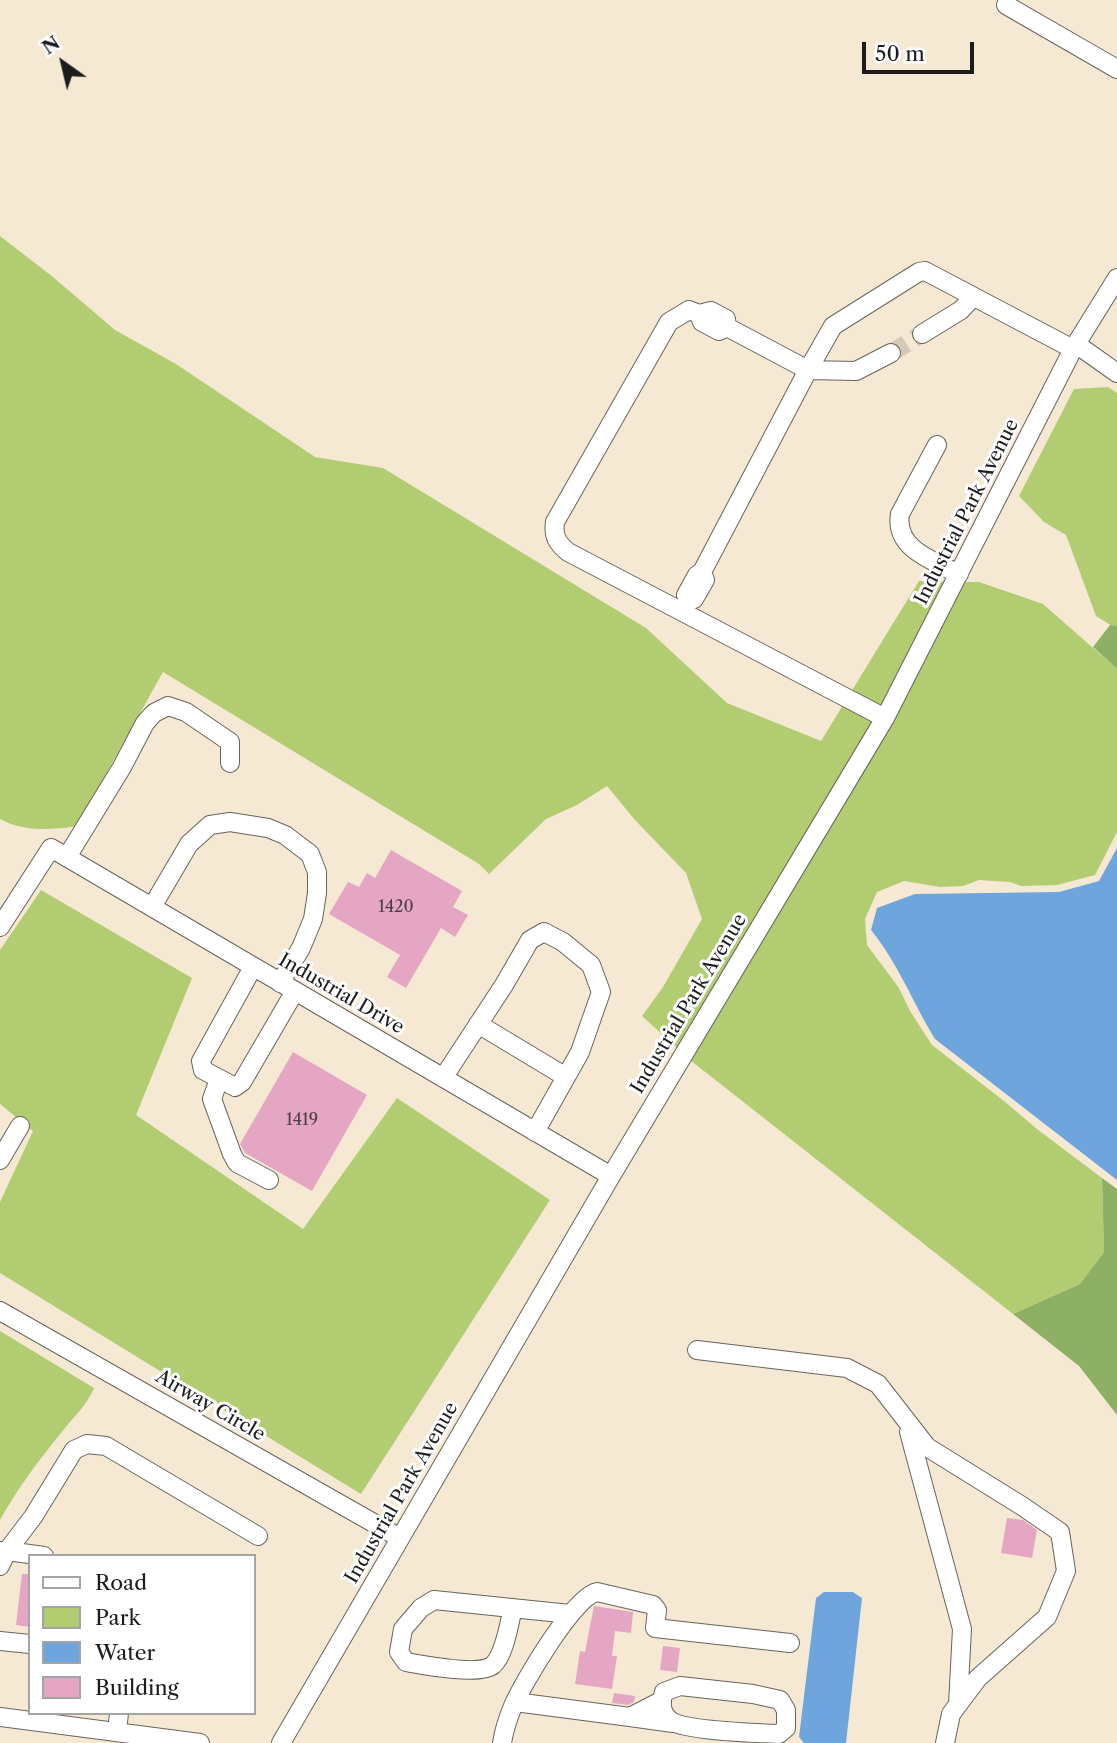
<!DOCTYPE html>
<html>
<head>
<meta charset="utf-8">
<style>
	body { margin:0 }
	#map { position:relative; width:1117px; height:1743px; overflow:hidden; background:#f6e9d4; font-family:"Libre Caslon Text",serif }
	canvas { display:block }
	.legend { position:absolute; left:28px; top:1554px; width:228px; height:161px; box-sizing:border-box; background:#fff; border:2px solid #a4a4a4; margin:0; padding:9px 12px; list-style:none; font-size:21px; color:#1c1c1c }
	.legend li { display:flex; align-items:center; gap:14px; height:35px }
	.legend b { width:35px; border:2px solid #a4a4a4 }
	.north { position:absolute; left:28px; top:28px; width:70px; height:70px; -webkit-text-stroke:5px #fff; paint-order:stroke; rotate:326deg; font-size:19px; font-weight:700; line-height:28px; text-align:center; color:#1c1c1c }
	.north::after { content:''; display:block; margin:auto; width:24px; height:32px; background:#1c1c1c; clip-path:polygon(50% 0,100% 100%,50% 72%,0 100%) }
	.scale { position:absolute; left:862px; top:42px; width:112px; height:32px; box-sizing:border-box; border:4px solid #1c1c1c; border-top:0; padding-left:9px; font-size:21px; line-height:24px; white-space:nowrap; color:#1c1c1c; -webkit-text-stroke:5px #fff; paint-order:stroke }
</style>
</head>
<body>
<div id="map">
<canvas width="1117" height="1743"></canvas>
<ul class="legend">
<li><b style="height:9px;background:#fff"></b>Road</li>
<li><b style="height:19px;background:#b2cc72"></b>Park</li>
<li><b style="height:19px;background:#6ea5dc"></b>Water</li>
<li><b style="height:19px;background:#e4a6c2"></b>Building</li>
</ul>
<div class="north">N</div>
<div class="scale">50 m</div>
</div>
<script>
const context = document.querySelector('canvas').getContext('2d');
context.lineJoin = 'round';
function fill(path, color) { context.fillStyle = color; context.fill(path, 'evenodd'); }
function stroke(path, color, width, dash) { context.strokeStyle = color; context.lineWidth = width; context.lineCap = dash ? 'butt' : 'round'; context.setLineDash(dash || []); context.stroke(path); }
function label(font, color, halo, rows, align = 'center') {
  context.font = font + ' "Libre Caslon Text",serif'; context.lineWidth = 6; context.setLineDash([]); context.textBaseline = 'middle'; context.strokeStyle = halo; context.fillStyle = color; for (const [text, x, y, turn = 0] of rows) {
    context.save(); context.translate(x, y); context.rotate((+turn || 0) * Math.PI / 180); context.textAlign = isNaN(turn) ? turn : align; if (halo) context.strokeText(text, 0, 0); context.fillText(text, 0, 0); context.restore();
  }
}
fill(new Path2D(`
	M0,236L53,277L115,330L176,364L315,457L383,468L646,628L727,703L821,741L919,581L945,582L878,713L677,1048L642,1016L663,987L702,919L686,873L635,820L607,786L577,805L546,819L489,874L479,864L163,672L77,826C51,830 23,832 0,819Z
	M1108,387L1117,393V629L1096,616L1066,535L1044,522L1019,496L1074,389Z
	M964,582H979L1043,604L1117,669V832L1095,875L1057,885L1021,886L1010,882L979,880L963,886L940,887L904,881L877,892L865,919L867,945L899,988L910,1011L932,1045L1004,1101L1037,1129L1102,1178L1104,1252L1080,1284L1013,1314L690,1060L892,724Z
	M41,890L192,978L136,1115L303,1229L397,1098L550,1200L361,1494L0,1273V1202L33,1131L0,1104V950Z
	M0,1331L94,1388C85,1408 74,1416 61,1433C38,1461 18,1488 0,1520Z`), '#b2cc72');
fill(new Path2D(`
	M1110,625L1117,626V669L1093,647Z
	M1102,1178L1117,1189V1415L1079,1366L1013,1314L1080,1284L1104,1252Z`), '#8db064');
fill(new Path2D(`
	M1117,848V1180L935,1039C913,1003 898,963 871,930L877,908L915,894L1059,892L1099,881Z
	M824,1592H853L862,1598L846,1743H804L799,1737L816,1598Z`), '#6ea5dc');
fill(new Path2D(`
	M391,850L462,891L453,907L468,915L455,937L441,928L406,988L387,977L400,955L329,914L348,882L359,887L367,873L375,878Z
	M293,1052L367,1095L312,1191L245,1153L240,1144Z
	M1007,1518L1023,1520L1037,1530L1032,1558L1001,1553Z
	M22,1574H30V1627L16,1625Z
	M594,1606L633,1612L631,1633L615,1631L612,1656H617L612,1689L575,1684L580,1651L585,1652Z
	M663,1646L680,1648L677,1672L660,1670Z
	M614,1693L635,1696L634,1702L628,1705L612,1703Z`), '#e4a6c2');
stroke(new Path2D(`
	M891,353L922,334`), '#d5cab8', 18, [18, 9]);
const minor = new Path2D(`
	M1006,5L1117,69
	M699,314L711,311L726,319L727,327L719,331L702,322L699,314L689,310L669,322L555,522C553,536 557,543 568,552L885,718
	M727,327L808,370L856,371L891,353
	M922,334L961,310L973,297
	M1076,344L1117,373
	M937,445L900,514C894,549 934,561 959,574
	M702,572L705,580L694,599L688,600L686,595L697,575L702,572L808,370L833,326L919,272L925,271L1073,349
	M67,857L122,767L145,723L154,713L168,706L186,712L230,742V763
	M152,907L189,844L210,825L230,822L268,828L285,835L310,854L317,872V893L313,919L301,948L280,983
	M0,927L51,848L611,1176
	M253,967L201,1061L203,1070L235,1087L242,1082L295,991
	M478,1024L566,1077
	M443,1078L504,985L530,940L544,932L563,942L591,965L601,992L580,1052L535,1132
	M219,1079L212,1099L232,1154L237,1163L269,1180
	M0,1160L20,1126
	M0,1311L400,1538
	M697,1350L847,1368L878,1384L927,1447L1022,1506L1060,1532L1066,1571L1047,1617L978,1678L951,1714L945,1743
	M909,1432L962,1629L958,1704
	M0,1551H7L33,1517L74,1450L87,1444L106,1446L258,1536
	M0,1566L7,1551L44,1556
	M513,1608C509,1623 505,1654 493,1665C480,1676 423,1665 406,1662L399,1652L403,1629L421,1608L434,1600L570,1614
	M0,1641L30,1644
	M680,1686L753,1694L780,1700L786,1710V1728L779,1734C759,1733 686,1731 671,1721C661,1714 660,1704 664,1692Z
	M661,1701L630,1717L673,1723
	M515,1702L630,1717
	M0,1717L200,1743
	M117,1732L119,1713
	M281,1743L611,1176L885,718L1073,349L1117,278
	M502,1743C504,1730 508,1718 513,1706C523,1683 574,1596 597,1592L653,1605L657,1610L655,1628L790,1643`);
stroke(minor, '#68645c', 20);
stroke(minor, '#fff', 18);
label('16px', '#4e3e46', null, [
	["1420",396,907],
	["1419",302,1120]
]);
label('19px', '#1c1c1c', '#fff', [
	["Industrial Park Avenue",967,512,-63],
	["Industrial Drive",341,994,30],
	["Industrial Park Avenue",689,1004,-59],
	["Airway Circle",210,1406,30],
	["Industrial Park Avenue",402,1493,-60]
]);
</script>
</body>
</html>
